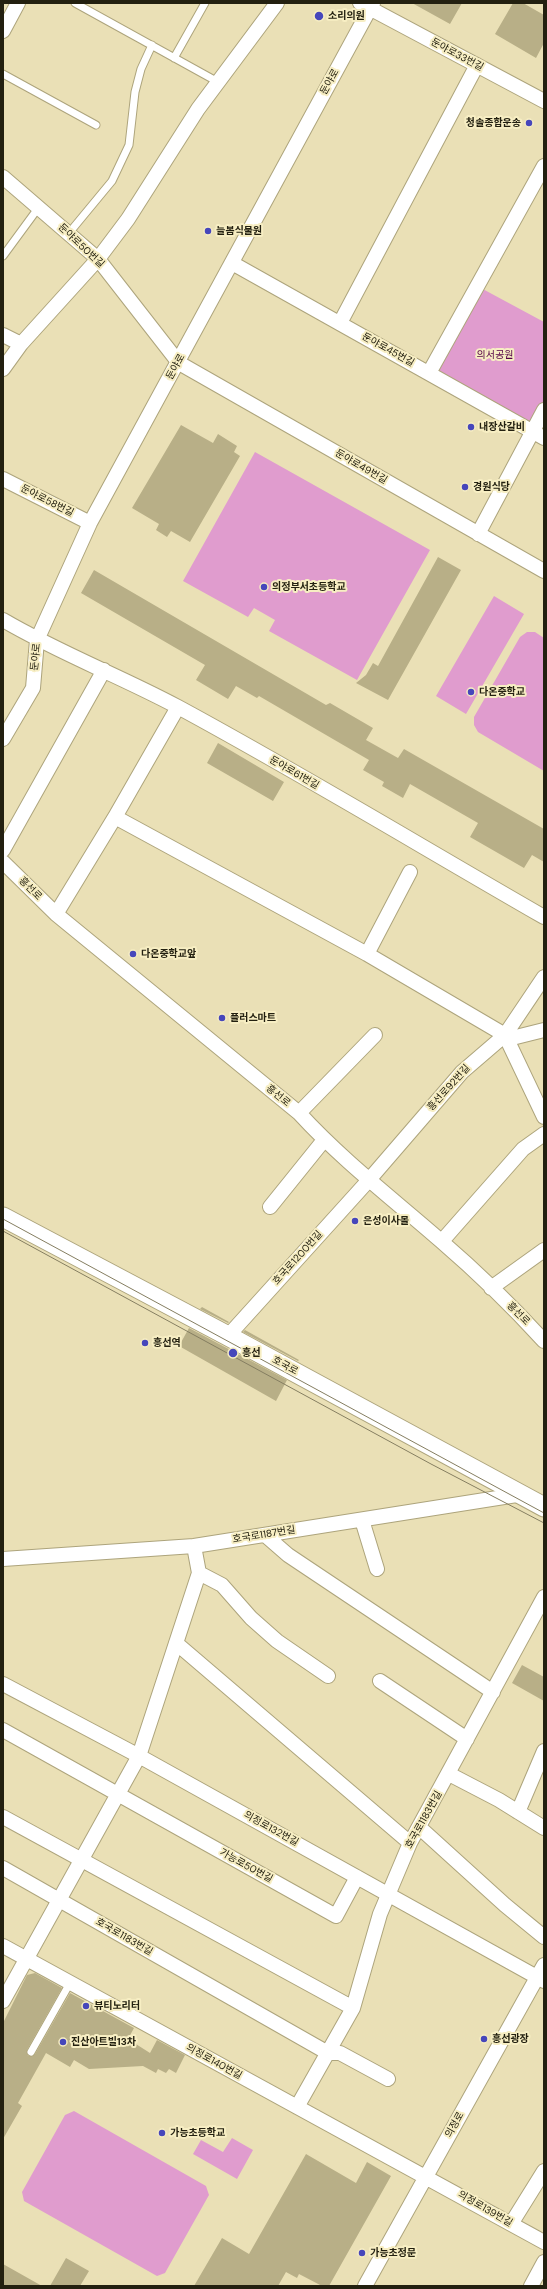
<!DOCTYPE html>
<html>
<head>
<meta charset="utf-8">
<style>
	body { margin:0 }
	#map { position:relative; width:547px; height:2289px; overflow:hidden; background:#eae0b6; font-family:"DM Sans",sans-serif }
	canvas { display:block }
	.frame { position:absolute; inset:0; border:4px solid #232010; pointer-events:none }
</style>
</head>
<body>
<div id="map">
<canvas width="547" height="2289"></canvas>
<div class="frame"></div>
</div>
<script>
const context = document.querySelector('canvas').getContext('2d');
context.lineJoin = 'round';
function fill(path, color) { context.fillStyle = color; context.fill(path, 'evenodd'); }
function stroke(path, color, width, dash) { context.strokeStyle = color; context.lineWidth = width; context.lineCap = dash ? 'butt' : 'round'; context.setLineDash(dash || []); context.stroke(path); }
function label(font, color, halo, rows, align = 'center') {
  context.font = font + ' "DM Sans","Noto Sans KR",sans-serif'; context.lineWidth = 4; context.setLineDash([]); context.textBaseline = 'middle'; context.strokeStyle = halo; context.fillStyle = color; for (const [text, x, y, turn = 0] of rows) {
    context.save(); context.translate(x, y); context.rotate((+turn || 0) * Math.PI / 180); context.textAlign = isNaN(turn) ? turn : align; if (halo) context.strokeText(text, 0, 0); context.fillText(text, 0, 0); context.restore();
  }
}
fill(new Path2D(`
	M479,287L544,322V410L532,432L429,373Z
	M255,452L430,550L357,680L269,631L275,620L254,608L248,617L183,581Z
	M494,596L524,614L466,714L436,696Z
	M527,632H535L544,638V771L478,732L474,725V717L520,637Z
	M74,2111L206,2186L209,2195L165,2273L157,2276L24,2201L22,2192L65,2115Z
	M232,2138L253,2150L237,2179L193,2154L201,2140L223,2152Z`), '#e09cce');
fill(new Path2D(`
	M412,3H462L450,24Z
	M513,3H523L544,15V43L536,58L495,34Z
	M181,425L213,443L218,434L237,446L234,452L240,456L190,542L171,531L167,537L156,530L159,524L132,508Z
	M438,557L461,570L388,700L356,683L366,675L373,663L378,666Z
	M94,570L326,705L330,703L373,728L366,740L398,758L404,749L544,829V862L532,855L524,868L470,837L478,823L410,784L403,798L382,786L384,782L363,770L369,760L259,696L257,698L236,686L228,699L196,680L205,665L81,593Z
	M218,743L284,782L273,801L207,763Z
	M202,1307L229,1322L228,1323L200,1309Z
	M189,1328L287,1380L276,1401L179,1346Z
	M245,1330L299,1360L298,1361L243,1332Z
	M522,1665L544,1677V1701L512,1683Z
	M35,1973L62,1988L27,2050L28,2056L35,2054L70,1993L134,2028L128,2039L150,2053L157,2040L185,2055L176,2073L169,2069L166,2073L158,2069L156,2073L143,2066L89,2069L74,2060L70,2067L46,2053L18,2103L22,2106L3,2139V2023L27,1975Z
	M306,2154L356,2183L367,2162L391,2176L329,2286H322L299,2274L297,2278L286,2272L278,2286H194L222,2238L249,2254Z
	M66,2258L89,2271L80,2286H50Z
	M3,2264L42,2286H3Z`), '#b8af87');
const lane = new Path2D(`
	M75,3L218,82
	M174,58L205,3
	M3,74L96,125
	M69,233L112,181L129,145L135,92L141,69L152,45
	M3,256L39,207
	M31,2052L70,1983`);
const street = new Path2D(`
	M360,3L544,101
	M3,31L18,3
	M3,177L98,259L179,363L544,571
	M232,263L544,438
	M340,323L477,65
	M3,335L21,344
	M3,369L21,344L98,259L128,219L198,109L277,3
	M429,373L544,166
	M3,479L90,523
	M478,534L544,410
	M3,620C59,653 120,676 178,707C302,774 422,847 544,917
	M3,739L33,688L37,640L90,523L373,3
	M115,817L367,954L505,1035L544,1117
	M3,850L104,670
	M3,862L56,914L299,1113C343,1161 393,1199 441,1241C477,1272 512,1306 544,1341
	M56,914L115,817L178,707
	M367,954L410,872
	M508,1039L544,1030
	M299,1113L375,1035
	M270,1207L324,1140
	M442,1241L523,1149L544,1134
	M491,1288L544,1250
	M228,1336L368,1181L462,1072L505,1035L544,977
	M362,1520L377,1569
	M265,1535L288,1555L493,1692
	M3,1559L194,1546L523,1494
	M199,1573L222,1585L251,1618L277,1641L328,1676
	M176,1643L410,1843
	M380,1681L467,1739
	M3,1684L139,1756L544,1981
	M3,1730L336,1916L357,1877
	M449,1774L499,1800L544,1828
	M518,1812L544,1751
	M3,1817L353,2008
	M419,1827L505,1905L544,1937
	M3,1868L328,2053H340L388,2079
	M3,1946L544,2242
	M3,2001L139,1756L199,1573L194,1546
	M297,2107L353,2008L380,1914L410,1843L544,1597
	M511,2224L544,2171
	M365,2286L544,1965
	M531,2286L544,2262`);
const secondary = new Path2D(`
	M3,1217L228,1336L544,1507`);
stroke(lane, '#ada47c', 9);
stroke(street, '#ada47c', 16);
stroke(secondary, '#ada47c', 21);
stroke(lane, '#fff', 7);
stroke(street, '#fff', 14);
stroke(secondary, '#fff', 19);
stroke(new Path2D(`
	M3,1219L544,1513
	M3,1231L431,1464L544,1523`), '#857e61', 1);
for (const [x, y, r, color] of [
	[319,16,5,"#4646bb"],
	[529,123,4,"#4646bb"],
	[208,231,4,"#4646bb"],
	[471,427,4,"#4646bb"],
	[465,487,4,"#4646bb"],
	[264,587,4,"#4646bb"],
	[471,692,4,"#4646bb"],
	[133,954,4,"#4646bb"],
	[222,1018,4,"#4646bb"],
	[355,1221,4,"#4646bb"],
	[145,1343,4,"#4646bb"],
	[233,1353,5,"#4646bb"],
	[86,2006,4,"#4646bb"],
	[484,2039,4,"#4646bb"],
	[63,2042,4,"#4646bb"],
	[162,2133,4,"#4646bb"],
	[362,2253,4,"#4646bb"]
]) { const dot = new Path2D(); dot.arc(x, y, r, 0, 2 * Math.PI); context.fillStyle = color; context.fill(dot); stroke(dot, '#f7eec3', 1.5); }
label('bold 10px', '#232010', '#f7eec3', [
	["소리의원",328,16],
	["청솔종합운송",521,123,"right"],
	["늘봄식물원",216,231],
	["내장산갈비",479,427],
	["경원식당",473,487],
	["의정부서초등학교",272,587],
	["다온중학교",479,692],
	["다온중학교앞",141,954],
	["플러스마트",230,1018],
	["은성이사몰",363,1221],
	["흥선역",153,1343],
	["흥선",242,1353],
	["뷰티노리터",94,2006],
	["흥선광장",492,2039],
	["진산아트빌13차",71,2042],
	["가능초등학교",170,2133],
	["가능초정문",370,2253]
], 'left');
label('10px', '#232010', '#f7eec3', [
	["둔야로33번길",457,55,28],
	["둔야로",330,82,-61],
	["둔야로50번길",81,246,43],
	["둔야로45번길",388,350,29],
	["둔야로",176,367,-61],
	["둔야로49번길",361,467,30],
	["둔야로58번길",47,501,27],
	["둔야로",36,657,-84],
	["둔야로61번길",294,773,30],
	["흥선로",30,889,45],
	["흥선로92번길",449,1088,-48],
	["흥선로",278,1096,39],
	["호국로1200번길",298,1258,-48],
	["흥선로",518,1314,45],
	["호국로",285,1366,28],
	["호국로1187번길",264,1535,-9],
	["호국로1183번길",424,1820,-61],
	["의정로132번길",271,1829,29],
	["가능로50번길",246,1866,29],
	["호국로1183번길",124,1937,30],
	["의정로140번길",214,2062,29],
	["의정로",455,2125,-61],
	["의정로139번길",485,2209,30]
]);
label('10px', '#540046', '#f7eec3', [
	["의서공원",495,355]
]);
</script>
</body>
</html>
